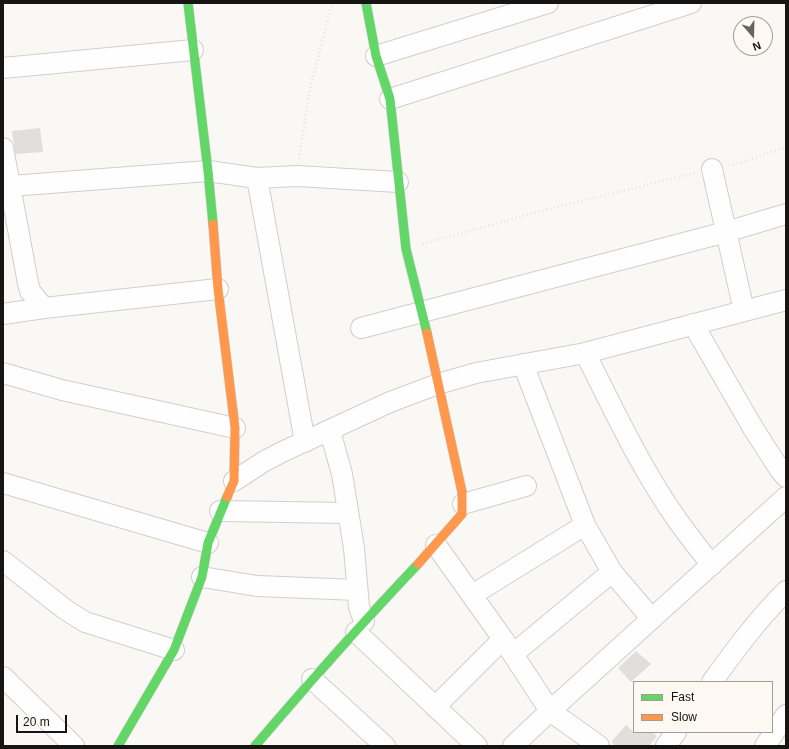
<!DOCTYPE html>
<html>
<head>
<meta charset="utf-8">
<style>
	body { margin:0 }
	#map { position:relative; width:789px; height:749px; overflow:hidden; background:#faf8f5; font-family:Arial,sans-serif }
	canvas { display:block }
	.frame { position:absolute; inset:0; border:4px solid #161513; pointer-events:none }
	.legend { position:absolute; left:633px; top:681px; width:140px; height:52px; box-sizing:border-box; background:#fdf9f2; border:1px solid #a19e99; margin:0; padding:5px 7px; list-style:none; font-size:12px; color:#161513 }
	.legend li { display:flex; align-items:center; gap:8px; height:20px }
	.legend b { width:20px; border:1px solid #a19e99 }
	.north { position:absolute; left:733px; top:16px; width:40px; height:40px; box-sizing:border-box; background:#fdf9f2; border:1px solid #a19e99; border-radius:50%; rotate:160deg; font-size:11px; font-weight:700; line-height:16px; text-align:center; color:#161513 }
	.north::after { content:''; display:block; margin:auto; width:14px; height:18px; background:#666462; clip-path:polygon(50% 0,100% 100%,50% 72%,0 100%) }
	.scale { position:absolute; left:16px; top:715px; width:51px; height:18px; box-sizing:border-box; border:2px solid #161513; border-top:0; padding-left:5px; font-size:12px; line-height:14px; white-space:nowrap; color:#161513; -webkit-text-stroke:3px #fdf9f2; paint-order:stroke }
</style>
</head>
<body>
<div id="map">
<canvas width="789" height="749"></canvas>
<div class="frame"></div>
<ul class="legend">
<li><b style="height:5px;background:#63d668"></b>Fast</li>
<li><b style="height:5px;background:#ff974d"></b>Slow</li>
</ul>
<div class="north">N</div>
<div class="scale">20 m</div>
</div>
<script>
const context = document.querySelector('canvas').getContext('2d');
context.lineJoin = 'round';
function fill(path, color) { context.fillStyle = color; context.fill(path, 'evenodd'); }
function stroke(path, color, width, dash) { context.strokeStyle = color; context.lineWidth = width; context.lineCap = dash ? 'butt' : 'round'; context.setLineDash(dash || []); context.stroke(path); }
fill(new Path2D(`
	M40,128L43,152L15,154L12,131Z
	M636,651L651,664L631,682L618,668Z
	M626,725L634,732H652L657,736L649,746H616L611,742Z`), '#e0dfdc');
const street = new Path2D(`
	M376,56L548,3
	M3,68L193,50
	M390,99L691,3
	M3,148L28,283L30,291L44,308
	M712,169L744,311
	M257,178L305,442
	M10,186L208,171L257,178L297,176L398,182
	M3,314L44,308L218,289
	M693,324L753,428L780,470L786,477
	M361,328L726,232L786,214
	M585,353C614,410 641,469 678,521C689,536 700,551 712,565
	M523,364L585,525L612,572L652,619
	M3,373L62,390L235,428
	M330,431L342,474L354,548L359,607L364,621
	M234,481L263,462L282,452L390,402L438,384L476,373L585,353L786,300
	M3,483L208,543
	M463,504L526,486
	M220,511L348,513
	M436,545L503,639L550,711L599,746
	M3,561L66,610L85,622L174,650
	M202,577L257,586L357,590
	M472,595L585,525
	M356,632L477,746
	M513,654L612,572
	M3,677L74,746
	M312,679L385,746
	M712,682C735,650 758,619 786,591
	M435,707L503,639
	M513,746L550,711L786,497
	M666,746L676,732
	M765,746L786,715`);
const fast = new Path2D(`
	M188,3L208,171L213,224
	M366,3L376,56L390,99L406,249L427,333
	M118,746L174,650L202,577L208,543L227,497
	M255,746C308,684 362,623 418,564`);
const slow = new Path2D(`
	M213,224L218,289L235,428L234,481L227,497
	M418,564L462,514V492L427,333`);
stroke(street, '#d1cfcc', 22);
stroke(fast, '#d1cfcc', 10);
stroke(slow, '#d1cfcc', 10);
stroke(new Path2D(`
	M299,159L310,89L332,3
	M729,165L743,162L786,147
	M423,244L549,209L695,173`), '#e3e3e1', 2.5, [1, 3]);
stroke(street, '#fefefe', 20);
stroke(fast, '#63d668', 9);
stroke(slow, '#ff974d', 9);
</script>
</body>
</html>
